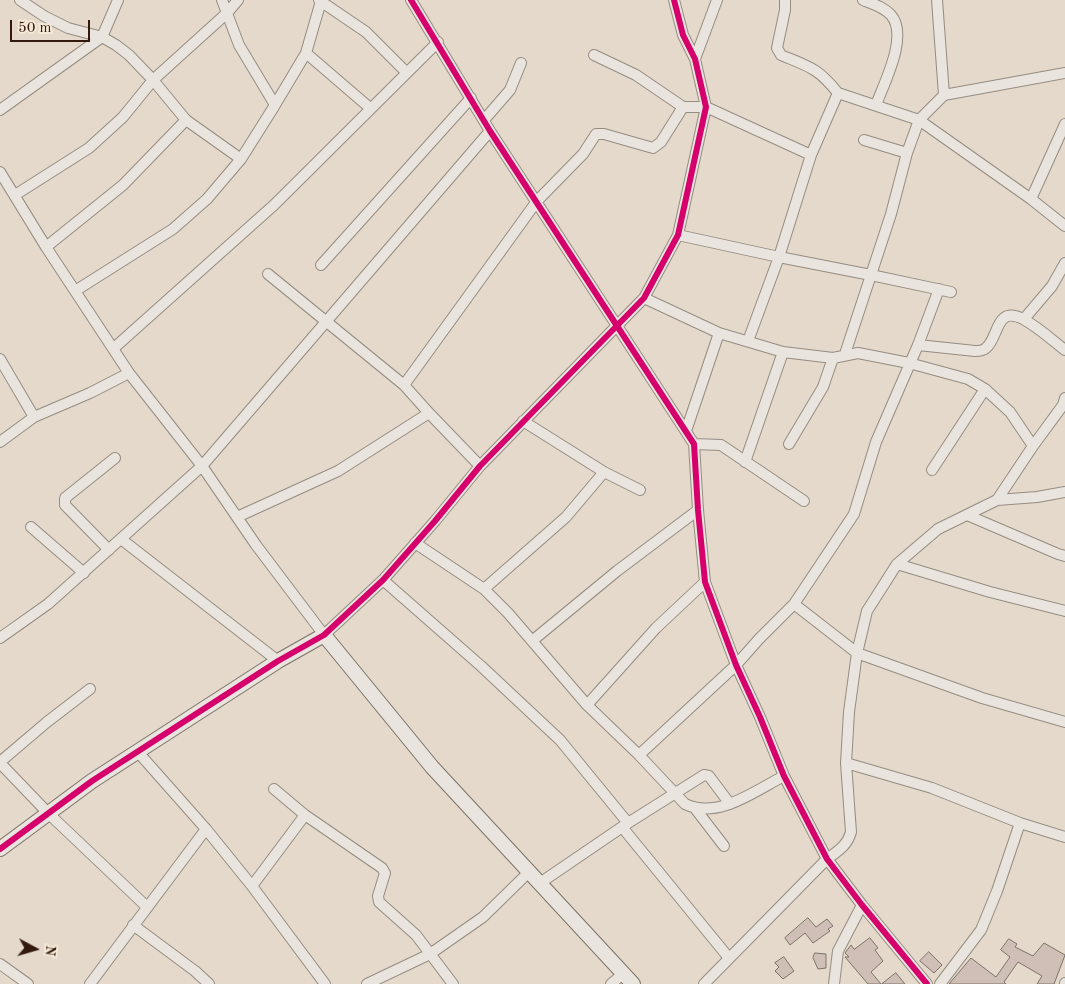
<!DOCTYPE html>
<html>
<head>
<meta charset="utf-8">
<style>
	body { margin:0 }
	#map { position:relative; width:1065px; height:984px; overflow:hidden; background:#e4d9ca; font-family:"Old Standard TT",serif }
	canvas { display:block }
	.north { position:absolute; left:10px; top:924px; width:50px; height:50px; -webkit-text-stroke:4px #f4e8d6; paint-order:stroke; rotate:96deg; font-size:14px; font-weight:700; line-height:20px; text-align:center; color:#33190d }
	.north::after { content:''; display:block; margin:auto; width:18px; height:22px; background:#33190d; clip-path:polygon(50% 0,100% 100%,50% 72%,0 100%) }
	.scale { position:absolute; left:10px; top:20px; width:80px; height:22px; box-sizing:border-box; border:2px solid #33190d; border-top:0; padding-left:6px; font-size:15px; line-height:18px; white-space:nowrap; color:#33190d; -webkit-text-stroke:4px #f4e8d6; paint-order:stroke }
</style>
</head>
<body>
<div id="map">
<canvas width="1065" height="984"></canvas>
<div class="north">N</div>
<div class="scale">50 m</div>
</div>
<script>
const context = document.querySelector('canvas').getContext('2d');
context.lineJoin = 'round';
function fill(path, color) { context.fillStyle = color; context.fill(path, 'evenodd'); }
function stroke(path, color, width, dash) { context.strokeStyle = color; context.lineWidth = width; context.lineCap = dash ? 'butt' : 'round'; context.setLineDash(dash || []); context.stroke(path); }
const building = new Path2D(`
	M808,918L816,927L827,919L833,926L828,929L830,931L813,943L805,933L790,945L785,938Z
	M870,938L878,948L875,950L883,961L871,972L881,984H868L845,957H849L845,953L851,945L854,949Z
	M1009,939L1017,944L1015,947L1033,956L1044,943L1065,955L1054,984H1037L1042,976L1018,962L1004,982L1006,984H949L971,958L996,977L1010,957L1001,950Z
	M929,952L942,965L934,973L920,961Z
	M815,953L826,954V968L818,969L813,958Z
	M784,957L794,971L783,979L775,971L779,967L775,963Z
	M896,973L905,984H882Z`);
fill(building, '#d0bfb6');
stroke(building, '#7c7269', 1);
const street = new Path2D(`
	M20,0L44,16L68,28L102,37L116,45L129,55L153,80L186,120L241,159
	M222,0L239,45L275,105
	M319,0L366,32L406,72
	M411,0L490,131L694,444L698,510L705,582L736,665L760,717L784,776L827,859L862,905L927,984
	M785,0V10L777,48L781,55C810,67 818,68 838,93
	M863,0C873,4 884,7 891,15C909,36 884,83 876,105
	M937,0L944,95
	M306,53L370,108
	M594,55L636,75L683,107H706L811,155L779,257L871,275L951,292
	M695,59L717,0
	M0,110L102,37L118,0
	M484,120L510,90L521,63
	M864,140L907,153
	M811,155L838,93L919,120L1031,199L1065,226
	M0,172L46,247L129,373L202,466L256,545L324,635L383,580L435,521L480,466L644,298L678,235L706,107L695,59L683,35L674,0
	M15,195L89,148L123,117L153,80L227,13L238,0
	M1031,199L1065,124
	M678,235L779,257L748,341
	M46,247L123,185L186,120
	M321,265L471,98
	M268,274L404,385L537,201L583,154L596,134H604L653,148L661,142L683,107
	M75,291L173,229L207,199L241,159L275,105L306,53L321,1
	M644,298L719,333L783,352L833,358L858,353L909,363L968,379L985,389L1010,412L1033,446
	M1024,319L1052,286L1065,263
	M918,345L975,351C979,351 983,351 986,348C999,338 995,305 1023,319C1038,327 1052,340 1065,350
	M114,348L274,205L438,42
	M845,354L891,214L907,153L919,120L944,95L1065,73
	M0,359L34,417
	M404,385L429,413
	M523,421L604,472L640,490
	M686,431L719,333
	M0,442L34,417L90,393L129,373
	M694,444L721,445L804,501
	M789,444L823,387L833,358
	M745,462L783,352
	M932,470L985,389
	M997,500L1033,446L1063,405L1065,398
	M967,515L1058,554L1065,556
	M237,517L338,471L429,413L480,466
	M31,527L84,573
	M121,539L278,661
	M415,543L484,589L508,613L587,705L639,755L685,804C718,820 756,790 784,776
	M109,550L65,505V498L115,458
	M897,564L990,592L1065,611
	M383,580L481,666L560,740L628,823
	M484,589L566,517L604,472
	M794,604L857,653L982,698L1065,722
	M0,638L48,604L202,466L490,131
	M532,641L617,571L698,510
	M587,705L656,628L705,582
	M137,751L206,829L252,886L325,984
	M639,755L736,665L759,639L794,604L854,514L876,442L918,345L939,289
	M0,762L47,722L90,689
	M0,763L48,813L147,907
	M846,763L932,788L1020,823L1065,837
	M274,789L305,815L382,868L385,873L378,896L379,902L416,935L453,984
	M694,807L724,846
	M622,827L729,958
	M540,883L628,823L704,775L709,776L730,804
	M252,886L305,815
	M133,925L195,971L209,984
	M0,964L28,984
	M90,984L206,829
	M367,984L430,954L483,917L529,872
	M611,984L624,973
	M704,984L827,859C838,851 847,846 851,832L846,763L849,712L857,653L867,611L897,564L938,529L997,500L1037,497L1065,492
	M834,984L838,951L862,905
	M940,984L981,930L997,891L1020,823
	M1065,984V983`);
const secondary = new Path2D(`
	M0,849L92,781L278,661L324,635L432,767L633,984`);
stroke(street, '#958c82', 12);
stroke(secondary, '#7c7269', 16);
stroke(street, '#e9e4dd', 10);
stroke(secondary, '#e9e4dd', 14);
stroke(new Path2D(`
	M411,0L490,131L694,444L698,510L705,582L736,665L760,717L784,776L827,859L862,905L927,984
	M0,849L92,781L278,661L324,635L383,580L435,521L480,466L644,298L678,235L706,107L695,59L683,35L674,0`), '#d6006c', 6);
</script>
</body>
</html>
